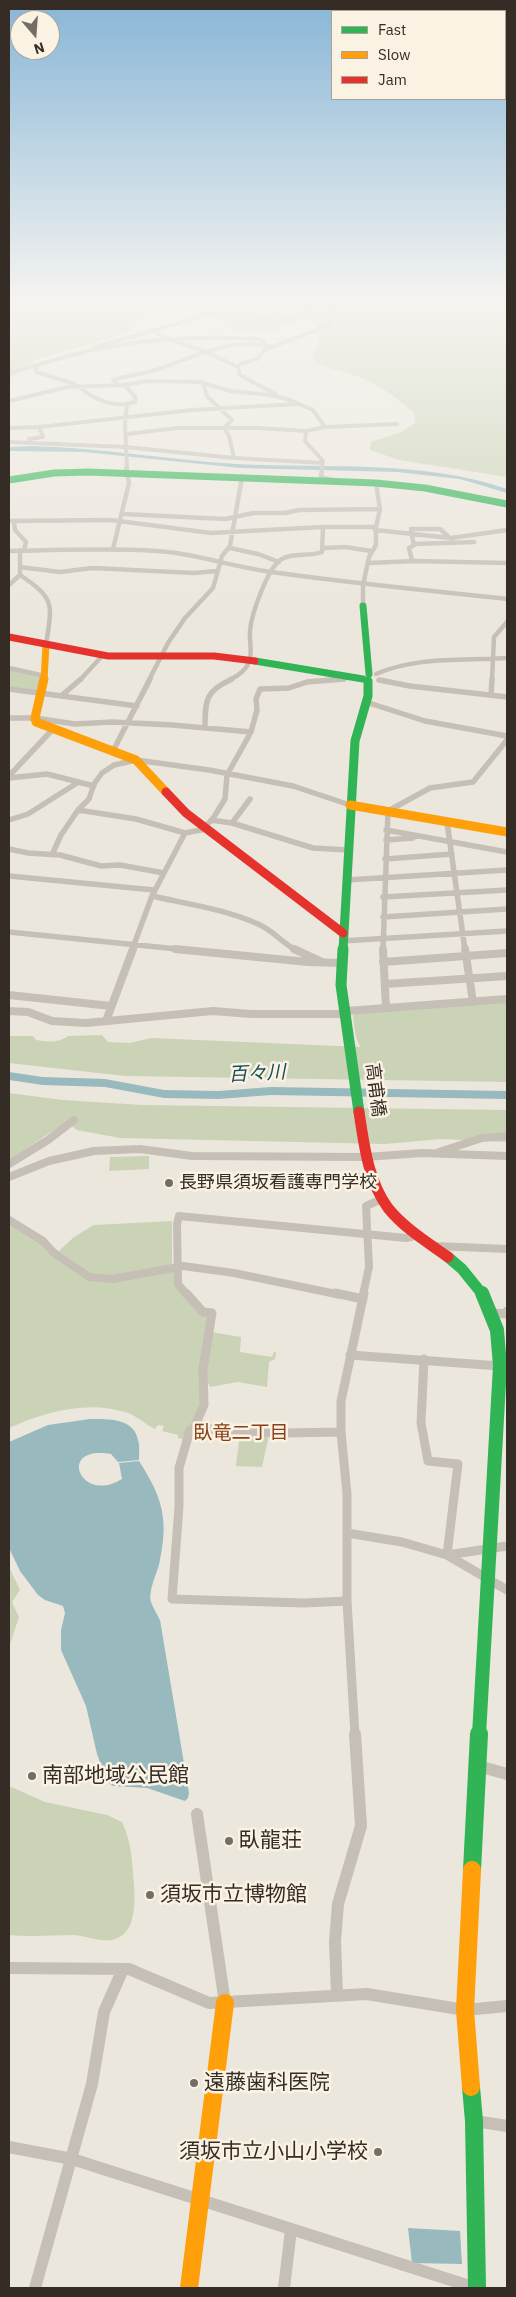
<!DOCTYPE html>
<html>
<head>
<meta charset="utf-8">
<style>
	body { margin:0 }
	#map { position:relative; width:516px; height:2297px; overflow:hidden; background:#ece7dd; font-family:"IBM Plex Sans",sans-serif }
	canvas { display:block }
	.frame { position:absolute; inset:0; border:10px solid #352c25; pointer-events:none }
	.legend { position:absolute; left:331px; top:10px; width:175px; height:90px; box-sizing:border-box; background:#faf2e3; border:1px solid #aba397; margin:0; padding:6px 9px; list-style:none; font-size:15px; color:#352c25 }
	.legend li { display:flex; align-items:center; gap:10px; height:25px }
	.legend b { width:25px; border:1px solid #aba397 }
	.north { position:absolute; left:10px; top:10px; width:50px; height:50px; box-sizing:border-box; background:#faf2e3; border:1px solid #aba397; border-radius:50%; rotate:162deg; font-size:14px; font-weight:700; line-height:20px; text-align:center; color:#352c25 }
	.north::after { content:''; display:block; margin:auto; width:18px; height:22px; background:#756d65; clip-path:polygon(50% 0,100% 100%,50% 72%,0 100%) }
</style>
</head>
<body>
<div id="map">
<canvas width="516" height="2297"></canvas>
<div class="frame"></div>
<ul class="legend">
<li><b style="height:6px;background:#30b455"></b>Fast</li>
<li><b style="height:6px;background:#ff9f0a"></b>Slow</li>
<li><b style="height:6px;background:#e5322d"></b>Jam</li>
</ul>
<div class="north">N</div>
</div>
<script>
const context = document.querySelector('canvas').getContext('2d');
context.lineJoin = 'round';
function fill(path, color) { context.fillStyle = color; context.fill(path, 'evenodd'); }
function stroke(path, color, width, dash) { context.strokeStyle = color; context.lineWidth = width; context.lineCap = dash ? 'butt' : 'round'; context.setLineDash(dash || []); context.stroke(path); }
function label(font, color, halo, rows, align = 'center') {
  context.font = font + ' "IBM Plex Sans","Noto Sans JP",sans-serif'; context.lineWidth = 5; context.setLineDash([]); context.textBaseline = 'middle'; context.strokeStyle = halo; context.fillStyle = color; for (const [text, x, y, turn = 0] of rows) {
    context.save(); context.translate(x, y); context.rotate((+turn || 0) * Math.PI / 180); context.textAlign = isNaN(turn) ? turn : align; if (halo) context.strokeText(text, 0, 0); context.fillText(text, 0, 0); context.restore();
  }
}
fill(new Path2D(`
	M9,303H507V477L399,460L370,450L371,442L401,432L415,423L414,413C400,401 383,387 366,380C349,372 330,370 314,362L312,355L317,348L319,341L318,331L314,324L308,321H300L269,332H245L235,330L221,321L193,309L168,304L156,306L149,310L143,315L131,332L34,360L20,372L9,379Z
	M9,669L42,676L37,692L9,687Z
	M507,1002V1082L125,1076L9,1063V1036H33L36,1040C47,1042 59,1043 68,1036L102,1035L108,1042L130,1043L151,1038L361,1047C355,1041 354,1024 353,1015L356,1013Z
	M9,1093L63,1100L142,1105L507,1110V1142L441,1139L385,1144L120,1138L77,1130L66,1122L9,1160Z
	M149,1156V1169L109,1171L110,1157Z
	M172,1221V1264L117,1276L89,1274L59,1251L74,1237L94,1225Z
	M9,1224L40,1243L45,1248L89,1278L175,1270V1285L209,1315L202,1405L183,1439L178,1438V1435L162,1431L164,1426L158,1425L155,1429C145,1424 136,1415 125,1412C88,1400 43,1412 9,1428Z
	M211,1332L241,1337L240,1352L272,1357L274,1352H276L275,1359L269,1362L267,1387L238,1382L210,1387L206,1379Z
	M240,1433L269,1435L262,1467L236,1466Z
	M9,1567L20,1590L12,1602L19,1617L9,1647Z
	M9,1786L45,1802L107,1815L122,1822C132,1842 132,1863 134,1885C135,1905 136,1935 112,1940C101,1942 86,1936 74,1935C52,1935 31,1937 9,1935Z`), '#cad3b6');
fill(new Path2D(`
	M90,1419C108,1419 134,1418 138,1440C140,1446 139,1454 139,1460L118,1462L111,1454C56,1444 80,1505 122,1479L119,1463L139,1461C150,1478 161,1497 163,1518C165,1533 162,1550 159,1565C156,1575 148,1592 151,1602C153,1608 157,1614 160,1620L189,1793L188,1798L185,1801L147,1788L113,1786L107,1782L97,1754L86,1706L61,1650V1630L65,1613L63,1606L45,1600L38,1595L20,1571L9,1548V1442L48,1425Z
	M408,2228L460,2231L462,2264L412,2263Z`), '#98babe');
fill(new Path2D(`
	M34,446C102,448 169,460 237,464C328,469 420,459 507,489V493L460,479L397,472L240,468L84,452L9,451V447Z
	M9,1072L43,1077L105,1079L164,1090L219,1091L271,1087L507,1091V1099L271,1095L219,1099L164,1098L105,1087L43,1085L9,1080Z`), '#98babe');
stroke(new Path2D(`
	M153,330L161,336L206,352L238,367
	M95,347L177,324L201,315L234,313L277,321L296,317L313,308L338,303
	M37,366L36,372L75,384
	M238,367L240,364L257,359L266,349L328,326L331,322L326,313L333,308L332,304
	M238,367L240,375L277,395
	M9,373C38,365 68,355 98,349C151,338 205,336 258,339L265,342L263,344
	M203,383L207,396L232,420L224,428
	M118,385L113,380C127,375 141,375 155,370C191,359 232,335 271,347
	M78,386C93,399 115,409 135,402L136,398L125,385
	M9,401L68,387L125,385L147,381L200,382L230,391L271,395L290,400L313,410L325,427
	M9,428L39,427L192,410L298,404
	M224,428L229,436L234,458
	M306,431L305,441L323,461L322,469
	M127,434L178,428H257L306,431L325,427L397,424
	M29,439L43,437L39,427
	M9,442L126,447L234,458L323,463
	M127,469L125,423L127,405`), '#c5bfb6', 4);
stroke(new Path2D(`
	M322,468L321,477L335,481
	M122,514L226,519L253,513H285L299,510L380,509
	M9,521L111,520L211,533L323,527H376
	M14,522L15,530L26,542L24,550
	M411,529H440L451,539
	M375,530L451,538L507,530
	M411,531L414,545L409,548L412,561
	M414,544L474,542
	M230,548L258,554L279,562
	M323,548L345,547L371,551
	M113,549L129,483L126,468
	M9,551C58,550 108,548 157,551C194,553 229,566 265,571C346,583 426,590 507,599
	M368,563L415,561L507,563
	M20,567L60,572L92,568L194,573L217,571
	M20,575C56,599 52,604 46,645
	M9,585L20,575V550
	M363,606V585L369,557L376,545V527L380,509L376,483
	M9,668L45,676
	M376,674C418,656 462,661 507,658
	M80,680L103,655
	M149,680L168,643L185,618L213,588L222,556L230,546L242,477
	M229,680C238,676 246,671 249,662C253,652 249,642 250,631C251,615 267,570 280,560C292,552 309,557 322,552L323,527
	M330,680L344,679L346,675
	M492,680L494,637L507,622`), '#c5bfb6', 4.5);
stroke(new Path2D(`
	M379,680L410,686L507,697
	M9,689L137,706
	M491,695L492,679
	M61,696L81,679
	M366,702L425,721L507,736
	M9,718H35L75,724L113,722L172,725L251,732
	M205,727C205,699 206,691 232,679
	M113,751L150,679
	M9,776L53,729
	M9,778L47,774L94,786
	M9,820L28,814L77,783
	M211,820L232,823L313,848L348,850
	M447,822L465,950
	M232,823L250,799
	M204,827L212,820L225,799L227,775L251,732L257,710L256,699L260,689L289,688L307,682L344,679
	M206,829L185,833L136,819L78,810L89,799L94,784L102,773L114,765L136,760L209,770L293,786L350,805
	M386,830L507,852
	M386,840L413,838
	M9,849L28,853L60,855L101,866L120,865L164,873
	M52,855L61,835L78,810
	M385,859L452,854
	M9,876L154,890
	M347,880L507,870
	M152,896C187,904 225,909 258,924C274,931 282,943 296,950
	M383,897L507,890
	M383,917L507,909
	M9,932L187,950
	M342,941L507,931
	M132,950L152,896L185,833
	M383,950L388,811L430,788L473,782L507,740`), '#c5bfb6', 5.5);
stroke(new Path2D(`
	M175,949L308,962L342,963
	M294,949L322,962
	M383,949L386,1008
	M465,949L473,1002
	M383,962L507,953
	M385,984L507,976
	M9,995L111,1006
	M9,1011L28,1012L52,1021L86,1023L213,1011L251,1014H346
	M346,1011L507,999
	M106,1021L133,949
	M439,1152L482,1138L507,1136
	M9,1164L48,1140L74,1120
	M9,1177L49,1161L94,1151L140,1149L192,1156L366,1157L422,1153L507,1156
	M296,1179L372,1176
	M9,1220L43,1241L53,1252L89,1277L113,1279L183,1266L234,1273L341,1295
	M435,1246L507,1249
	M187,1295L178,1284L177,1224L179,1216L406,1238L419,1235
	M363,1295L369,1267L366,1206L382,1199`), '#c5bfb6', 8);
stroke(new Path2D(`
	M186,1293L203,1312L212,1313L203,1369L204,1405L194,1428L190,1430L179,1468V1507L172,1599L304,1603L347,1601
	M335,1293L363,1299
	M492,1313L506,1314L507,1311
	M350,1355L500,1366
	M424,1359L421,1423L428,1461L458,1464L447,1555
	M194,1428L285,1433L341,1432
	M347,1533L402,1542L447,1555L507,1590
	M447,1555L507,1546
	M355,1735L347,1601V1494L341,1432V1401L364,1293`), '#c5bfb6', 9);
stroke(new Path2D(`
	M478,1766L507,1774
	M197,1814L225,2003
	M9,1968L129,1969L209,2003L367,1994L465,2010L507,2006
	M337,1995L335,1941L338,1904L361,1826L355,1734
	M475,2121L507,2126
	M9,2147L72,2159L476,2288
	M35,2288L92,2084L104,2012L123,1969
	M284,2288L291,2230`), '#c5bfb6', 12);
stroke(new Path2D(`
	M9,480L54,473L88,472L376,483L425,488L507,504
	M363,606L369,674
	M255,661L363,679`), '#30b455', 7);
stroke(new Path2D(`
	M343,950L355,741L368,696V681`), '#30b455', 9);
stroke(new Path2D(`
	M343,949L341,985L359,1112
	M448,1257L462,1269L483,1295`), '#30b455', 11);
stroke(new Path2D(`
	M479,1735L500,1366L497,1330L482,1293`), '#30b455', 14);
stroke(new Path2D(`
	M472,1870L479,1734
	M471,2087L474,2121L477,2288`), '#30b455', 18);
stroke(new Path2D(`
	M44,680L46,645`), '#ff9f0a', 7);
stroke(new Path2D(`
	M44,679L35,718L36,722L136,760L166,792
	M350,805L507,832`), '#ff9f0a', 9);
stroke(new Path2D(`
	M471,2087L465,2010L472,1870
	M189,2288L225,2003`), '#ff9f0a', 18);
stroke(new Path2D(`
	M9,637L108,656H214L255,661`), '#e5322d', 7);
stroke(new Path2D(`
	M166,792L186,813L343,933`), '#e5322d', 9);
stroke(new Path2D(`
	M359,1112C364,1144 368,1181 388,1208C404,1228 427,1242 448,1257`), '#e5322d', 11);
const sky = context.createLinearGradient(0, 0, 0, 625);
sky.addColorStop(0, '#88b6d7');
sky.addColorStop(0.48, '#f6f4f0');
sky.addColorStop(1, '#f6f4f000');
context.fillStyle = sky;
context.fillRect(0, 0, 516, 625);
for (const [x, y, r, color] of [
	[169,1183,5,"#756d65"],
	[32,1776,5,"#756d65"],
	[229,1841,5,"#756d65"],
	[150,1895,5,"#756d65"],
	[194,2083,5,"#756d65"],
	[378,2152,5,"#756d65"]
]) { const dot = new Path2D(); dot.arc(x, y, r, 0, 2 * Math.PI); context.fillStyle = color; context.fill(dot); stroke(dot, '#faf2e3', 2); }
label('18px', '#352c25', '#faf2e3', [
	["高甫橋",375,1090,83]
]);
label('18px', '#352c25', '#faf2e3', [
	["長野県須坂看護専門学校",179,1183]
], 'left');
label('italic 19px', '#184c59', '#faf2e3', [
	["百々川",257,1074,-3]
]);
label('19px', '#894119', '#faf2e3', [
	["臥竜二丁目",241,1434]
]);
label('21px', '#352c25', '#faf2e3', [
	["南部地域公民館",42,1776],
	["臥龍荘",239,1841],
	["須坂市立博物館",160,1895],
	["遠藤歯科医院",204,2083],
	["須坂市立小山小学校",368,2152,"right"]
], 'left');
</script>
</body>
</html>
